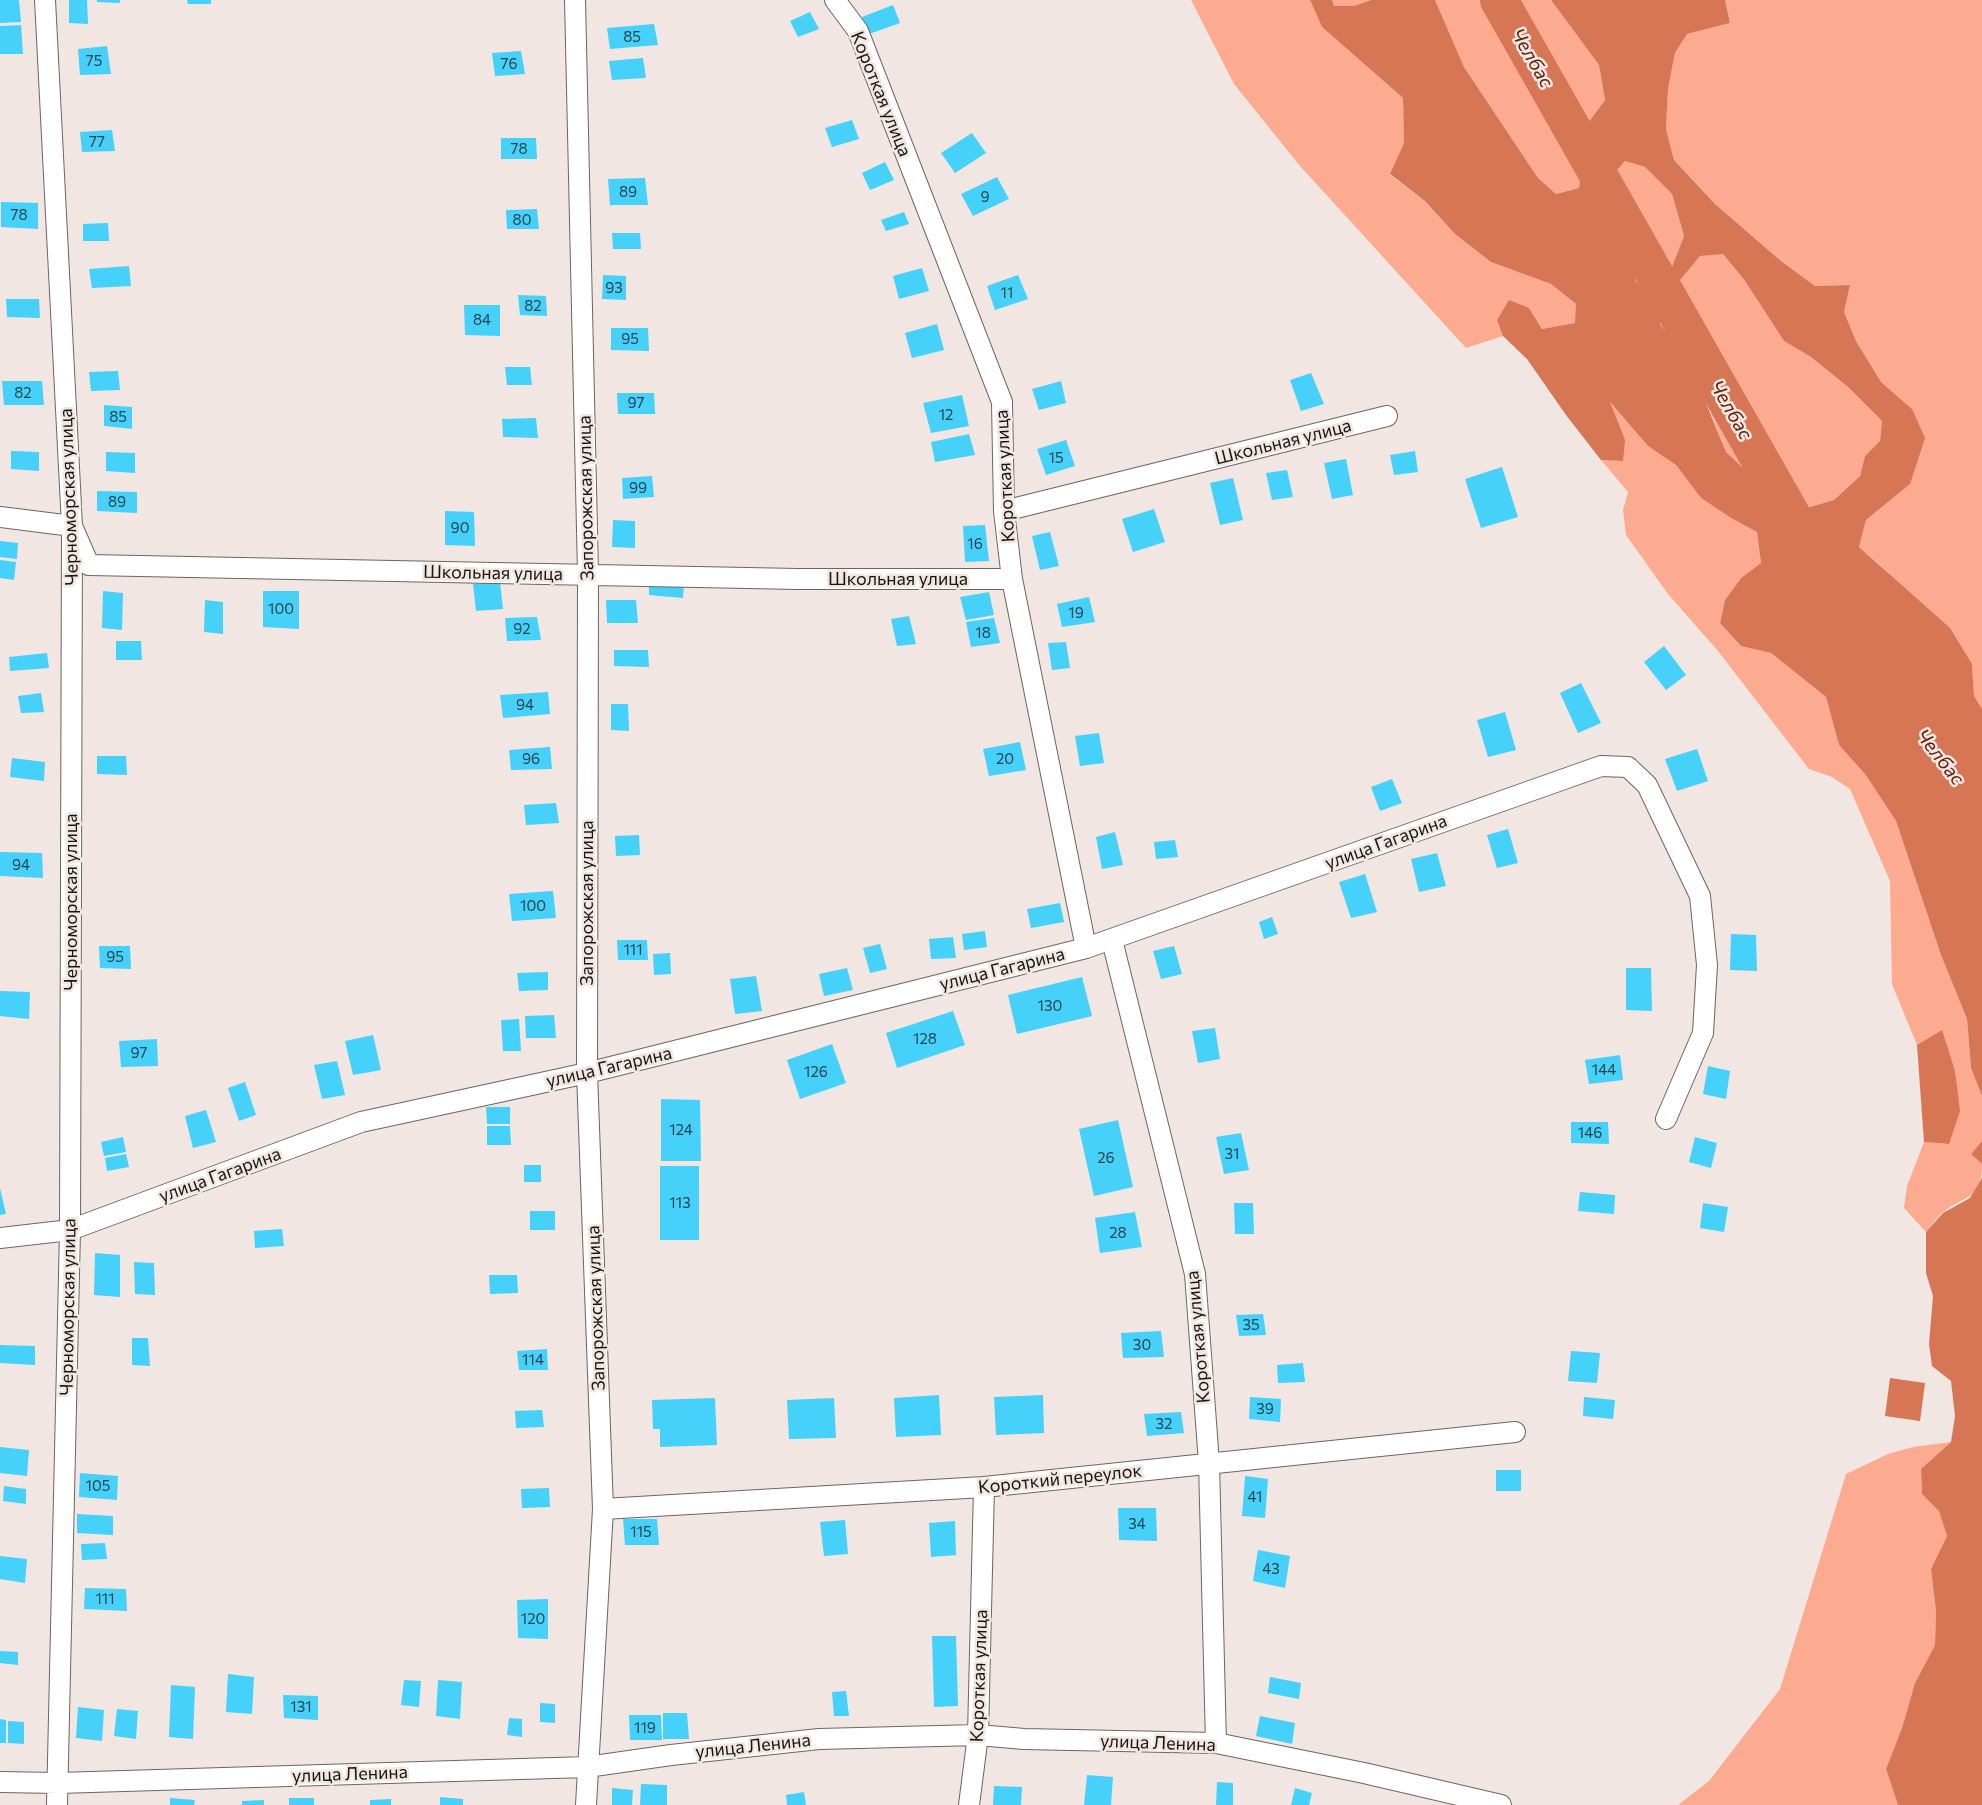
<!DOCTYPE html>
<html>
<head>
<meta charset="utf-8">
<style>
	body { margin:0 }
	canvas { display:block; background:#f1e6e2 }
</style>
</head>
<body>
<canvas width="1982" height="1805"></canvas>
<script>
const context = document.querySelector('canvas').getContext('2d');
context.lineJoin = 'round';
function fill(path, color) { context.fillStyle = color; context.fill(path, 'evenodd'); }
function stroke(path, color, width, dash) { context.strokeStyle = color; context.lineWidth = width; context.lineCap = dash ? 'butt' : 'round'; context.setLineDash(dash || []); context.stroke(path); }
function label(font, color, halo, rows, align = 'center') {
  context.font = font + ' Commissioner,sans-serif'; context.lineWidth = 5; context.setLineDash([]); context.textBaseline = 'middle'; context.strokeStyle = halo; context.fillStyle = color; for (const [text, x, y, turn = 0] of rows) {
    context.save(); context.translate(x, y); context.rotate((+turn || 0) * Math.PI / 180); context.textAlign = isNaN(turn) ? turn : align; if (halo) context.strokeText(text, 0, 0); context.fillText(text, 0, 0); context.restore();
  }
}
fill(new Path2D(`
	M1191,0H1310L1322,27L1403,98L1404,143L1390,175L1425,201L1455,234L1491,262L1551,284L1576,304V323L1542,329L1529,308L1497,319L1503,336L1466,348L1300,166L1234,84Z
	M1332,0H1371L1354,6H1333Z
	M1435,0H1551L1599,65L1605,100L1585,127L1584,159L1579,188L1556,194L1538,178L1464,67Z
	M1725,0H1982V709L1974,696L1972,664L1904,589L1879,564L1859,547L1866,520L1910,484L1912,409L1881,382L1856,341L1844,312L1850,285L1815,286L1781,261L1715,204L1674,160L1666,129L1668,89L1675,53L1687,34L1730,23Z
	M1625,161L1645,167L1672,194L1684,236L1667,280L1646,294L1635,280L1638,257L1615,242L1602,204L1609,179Z
	M1722,253L1745,281L1784,341L1811,357L1848,387L1882,421L1880,442L1865,456L1860,476L1834,500L1800,510L1772,495L1726,452L1710,411L1660,323L1676,285L1700,256Z
	M1609,401L1648,446L1676,465L1701,498L1731,518L1757,532L1761,563L1741,578L1725,600L1720,623L1741,646L1771,653L1826,697L1839,745L1865,774L1896,821L1941,955L1967,1019L1971,1068L1982,1096V1141L1971,1154L1982,1164C1982,1201 1963,1195 1942,1213C1936,1218 1931,1226 1926,1232L1904,1208L1907,1186L1924,1142L1949,1144L1942,1030L1917,1045L1892,984L1890,881L1850,789L1832,777L1809,769L1718,651L1668,594L1626,535L1623,510L1628,492L1601,460L1622,461Z
	M1951,1442L1921,1469L1922,1494L1939,1510L1947,1536L1931,1569L1936,1611L1935,1645L1915,1683L1902,1728L1886,1769L1898,1805H1678L1709,1781L1780,1689L1846,1474L1888,1454L1913,1447Z`), '#fcab90');
fill(new Path2D(`
	M1310,0H1332L1334,6H1354L1371,0H1435L1464,67L1538,178L1556,194L1579,188L1584,159L1585,127L1605,100L1599,65L1551,0H1725L1730,23L1687,34L1675,53L1668,89L1666,129L1674,160L1715,204L1781,261L1815,286L1850,285L1844,312L1856,341L1881,382L1912,409L1925,438L1910,484L1866,520L1859,547L1950,628L1972,664L1974,696L1982,709V1096L1971,1068L1967,1019L1941,955L1896,821L1865,774L1839,745L1826,697L1771,653L1741,646L1720,623L1725,600L1741,578L1761,563L1757,532L1731,518L1701,498L1676,465L1648,446L1610,402L1625,440L1623,461L1601,460L1566,415L1527,359L1503,336L1497,320L1509,300L1529,308L1542,329L1575,323L1576,304L1551,284L1491,262L1455,234L1425,201L1390,174L1404,143L1403,98L1322,27ZM1625,161L1645,167L1672,194L1684,236L1667,280L1647,294L1635,280L1638,257L1615,242L1602,204L1609,179ZM1723,254L1745,281L1784,341L1811,357L1848,387L1882,421L1880,441L1865,456L1860,476L1834,500L1800,510L1772,495L1726,452L1691,367L1660,324L1676,285L1700,256Z
	M1942,1030L1955,1071L1960,1111L1949,1144L1924,1142L1917,1045Z
	M1982,1141V1164L1971,1154Z
	M1982,1178V1805H1898L1886,1769L1902,1728L1915,1683L1935,1645L1936,1611L1931,1569L1947,1536L1939,1511L1922,1494L1921,1469L1951,1442L1955,1416L1951,1381L1932,1366L1929,1344L1933,1296L1926,1273V1232L1943,1213L1970,1198Z
	M1890,1378L1925,1383L1920,1421L1885,1416Z`), '#d67654');
stroke(new Path2D(`
	M1499,0L1809,546`), '#d67654', 38);
fill(new Path2D(`
	M0,0H19L21,22L0,23Z
	M69,0H87L88,24L69,23Z
	M97,0H120V3L97,2Z
	M187,0H211V4H188Z
	M893,5L900,23L869,34L862,17Z
	M810,12L819,29L798,37L790,21Z
	M654,24L658,45L610,49L607,28Z
	M21,25L23,54H0V26Z
	M107,46L111,74L80,75L78,49Z
	M521,51L525,74L495,76L492,53Z
	M643,58L646,78L612,80L609,61Z
	M852,120L859,139L832,147L825,128Z
	M112,130L115,151L82,152L80,132Z
	M972,133L986,153L955,173L941,153Z
	M501,138H536L537,159H501Z
	M885,162L894,180L870,190L862,173Z
	M997,177L1009,199L973,216L961,194Z
	M645,178L648,205H610L608,179Z
	M1,202L38,203V229L1,227Z
	M537,209L539,229H507L506,210Z
	M904,212L909,224L886,231L881,220Z
	M108,223L109,241H83V224Z
	M612,233H640L641,249H613Z
	M129,266L131,286L92,288L89,269Z
	M922,268L929,291L899,299L893,276Z
	M603,275L626,276V300L602,299Z
	M1018,275L1028,299L995,310L987,286Z
	M518,295L546,296L547,316L520,315Z
	M6,299H39L40,318L7,317Z
	M464,305H500V336L465,335Z
	M937,324L944,350L912,358L905,333Z
	M611,328H648L649,351L611,350Z
	M505,367H530L532,385H507Z
	M118,371L120,390L91,391L89,372Z
	M1311,373L1324,404L1301,411L1290,380Z
	M2,381H42L44,405H4Z
	M1061,381L1066,403L1039,410L1032,389Z
	M617,393H654L655,414H618Z
	M962,395L969,426L931,433L923,403Z
	M104,405L132,407V429L104,426Z
	M536,418L538,438L503,437L502,419Z
	M969,434L975,455L935,462L931,442Z
	M1066,440L1075,466L1046,475L1037,449Z
	M11,451L39,452V471L11,469Z
	M1415,451L1418,472L1394,475L1390,455Z
	M106,452L135,453V473L106,471Z
	M1346,459L1353,495L1332,499L1324,463Z
	M1502,467L1518,517L1481,528L1465,479Z
	M1287,470L1293,497L1272,500L1266,473Z
	M652,476L654,497L623,499L622,478Z
	M1233,478L1243,520L1220,525L1210,483Z
	M97,491L137,492V513L97,511Z
	M1154,509L1165,542L1133,552L1122,519Z
	M445,511L474,512L475,546L445,545Z
	M613,520L635,521V548L612,547Z
	M985,525L989,561L965,562L963,526Z
	M1050,532L1059,566L1040,570L1032,536Z
	M0,541L18,543L17,559L0,557Z
	M0,560L16,562L14,580L0,578Z
	M649,581L684,584L683,598L649,595Z
	M500,582L503,609L476,611L473,584Z
	M103,591L123,593L122,630L102,628Z
	M263,591H299V629L263,627Z
	M989,592L994,615L966,620L960,597Z
	M1089,597L1095,622L1062,627L1057,604Z
	M205,600L223,602V634L204,632Z
	M606,600H636L638,623H607Z
	M909,616L916,644L897,646L891,619Z
	M537,617L541,640L507,641L505,618Z
	M994,618L1000,643L971,647L966,622Z
	M116,641H141L142,660H116Z
	M1066,642L1070,668L1052,670L1048,643Z
	M1664,646L1686,675L1666,690L1644,662Z
	M614,650H648L649,667L614,666Z
	M47,653L49,668L10,671L9,657Z
	M1581,683L1601,723L1578,733L1560,693Z
	M548,692L550,714L503,718L500,695Z
	M41,693L44,712L21,713L18,696Z
	M611,704H628L629,731L611,730Z
	M1505,712L1516,750L1488,757L1477,720Z
	M1099,733L1104,763L1080,766L1075,736Z
	M1020,742L1026,770L989,776L983,749Z
	M550,747L552,769L511,770L509,750Z
	M1697,749L1708,781L1677,791L1665,759Z
	M97,756H126L127,775L97,774Z
	M12,758L45,762L44,781L10,777Z
	M1392,779L1402,803L1380,811L1371,787Z
	M556,803L559,823L526,825L524,805Z
	M1508,829L1518,863L1497,868L1487,835Z
	M1115,832L1123,865L1102,869L1096,837Z
	M639,835L640,855L616,856L615,836Z
	M1175,840L1178,857L1156,859L1154,842Z
	M0,852L42,853L43,878L0,876Z
	M1437,853L1446,886L1419,892L1411,859Z
	M1365,874L1377,912L1351,918L1339,882Z
	M553,891L556,918L512,921L509,894Z
	M1060,903L1064,922L1031,928L1027,909Z
	M1272,917L1278,934L1264,939L1259,922Z
	M985,931L987,947L964,950L962,934Z
	M1731,934L1756,935L1757,971L1730,970Z
	M953,937L956,958L931,959L929,939Z
	M617,940H647L648,960H618Z
	M880,944L887,969L870,973L863,948Z
	M99,946H130L131,969L100,968Z
	M1174,946L1182,974L1161,979L1153,951Z
	M670,953L671,974L654,975L653,954Z
	M847,968L853,990L824,996L819,974Z
	M1626,968H1651L1652,1011L1626,1010Z
	M548,972V990L519,991L517,973Z
	M756,976L762,1011L735,1014L730,979Z
	M1082,977L1092,1016L1017,1034L1008,995Z
	M0,991L30,992L29,1019L0,1016Z
	M953,1011L965,1045L897,1068L886,1033Z
	M554,1015L556,1038H526L525,1016Z
	M519,1019L521,1051H503L501,1020Z
	M1215,1028L1220,1059L1198,1063L1192,1031Z
	M373,1035L381,1070L353,1075L345,1041Z
	M157,1039L158,1066L121,1067L119,1041Z
	M832,1044L846,1083L800,1099L787,1060Z
	M1620,1055L1623,1080L1589,1084L1585,1060Z
	M337,1061L345,1095L322,1099L314,1065Z
	M1708,1066L1730,1071L1726,1099L1703,1094Z
	M245,1082L256,1115L239,1121L228,1088Z
	M661,1099L700,1100L701,1161H661Z
	M486,1107H510V1124H487Z
	M206,1110L216,1142L193,1148L185,1116Z
	M1118,1120L1133,1187L1094,1196L1079,1129Z
	M1571,1122H1608L1609,1144L1571,1143Z
	M487,1126H510L511,1145H487Z
	M1241,1133L1249,1170L1224,1174L1216,1137Z
	M123,1137L126,1152L104,1156L101,1142Z
	M1695,1137L1717,1143L1711,1168L1689,1162Z
	M126,1154L129,1167L107,1171L105,1158Z
	M524,1165H541V1182H524Z
	M660,1166H699V1240H660Z
	M0,1188L6,1214L0,1215Z
	M1580,1192L1615,1195L1614,1214L1578,1211Z
	M1234,1203H1253L1254,1234H1235Z
	M1703,1203L1728,1207L1724,1232L1700,1228Z
	M530,1211H555V1230H530Z
	M1135,1212L1142,1247L1100,1253L1095,1218Z
	M282,1229L284,1246L255,1248L254,1231Z
	M95,1253L120,1255V1297L94,1295Z
	M134,1262L154,1263L155,1295L135,1294Z
	M489,1275H517L518,1293L490,1294Z
	M1263,1314L1266,1335L1239,1336L1236,1315Z
	M1161,1331L1164,1357L1123,1358L1121,1333Z
	M132,1338H148L150,1366L132,1365Z
	M0,1345L35,1346V1365L0,1363Z
	M547,1349L548,1370H519L517,1351Z
	M1571,1351L1600,1353L1597,1383L1568,1381Z
	M1303,1363L1305,1382L1278,1383L1277,1365Z
	M939,1395L941,1435L896,1437L894,1398Z
	M1043,1395L1044,1433L996,1435L994,1397Z
	M1250,1397L1281,1399L1280,1422L1249,1419Z
	M1584,1397L1615,1400L1613,1419L1583,1416Z
	M715,1398L717,1445L660,1447V1429H653L652,1400Z
	M834,1398L836,1438L789,1439L787,1400Z
	M542,1410L544,1427L516,1428L515,1411Z
	M1181,1412L1184,1433L1147,1436L1144,1414Z
	M0,1447L29,1450L27,1476L0,1473Z
	M1496,1470H1521V1491H1496Z
	M80,1473L118,1476L117,1500L79,1497Z
	M1245,1476L1268,1479L1265,1518L1242,1516Z
	M4,1486L26,1489V1504L3,1501Z
	M549,1488L550,1507L522,1508L521,1489Z
	M1118,1508H1156L1157,1541L1119,1540Z
	M77,1514L113,1516V1535L77,1533Z
	M623,1519H657L659,1545H625Z
	M845,1520L848,1554L824,1556L820,1522Z
	M955,1521L956,1555L931,1557L929,1523Z
	M105,1543L107,1559L82,1560L81,1544Z
	M1258,1550L1290,1556L1285,1588L1253,1581Z
	M0,1556L27,1559L25,1583L0,1579Z
	M85,1588L126,1589L127,1611L84,1609Z
	M548,1599V1639L518,1638L517,1600Z
	M932,1636H956L958,1706L934,1707Z
	M0,1651L18,1652V1665L0,1663Z
	M228,1674L254,1677L252,1714L226,1712Z
	M1270,1677L1301,1683L1299,1699L1268,1693Z
	M404,1680L421,1681L419,1707L401,1705Z
	M438,1680L462,1682L460,1719L436,1716Z
	M171,1685L195,1687L193,1739L169,1737Z
	M846,1691L849,1716H834L832,1692Z
	M283,1695L318,1696V1720L284,1718Z
	M540,1703L555,1704V1723L540,1722Z
	M78,1707L104,1710L102,1741L76,1738Z
	M117,1709L138,1711L136,1739L114,1736Z
	M663,1713H687L689,1739H663Z
	M629,1715H661L662,1740H630Z
	M1260,1716L1295,1723L1292,1744L1256,1736Z
	M509,1718L522,1719V1737L507,1735Z
	M0,1719L6,1720V1743H0Z
	M8,1721L24,1722V1744L8,1743Z
	M1087,1775L1113,1777L1111,1805H1084Z
	M1217,1782L1233,1783V1805H1216Z
	M641,1784L667,1785V1805H640Z
	M994,1786L1022,1787L1021,1805H993Z
	M612,1788L633,1790L632,1805H612Z
	M1295,1788L1312,1793L1309,1805H1291Z
	M804,1792L806,1805H787L786,1795Z
	M440,1797L463,1799V1805H440Z
	M170,1798L195,1800L194,1805H170Z
	M289,1798H314V1805H289Z
	M391,1799V1805H370V1800Z
	M264,1800V1805H242V1801Z`), '#45d1fa');
const minor = new Path2D(`
	M45,0L72,526L70,1230L57,1805
	M575,0L588,574L587,1073L603,1509L586,1805
	M835,0L858,31L1002,402L1004,511L1012,579L1086,948
	M1004,511L1387,416
	M0,517L72,526L89,565L798,579H1012
	M1112,940L1195,1274L1209,1463L1216,1743
	M0,1238L70,1230L361,1122L587,1073L1086,948L1601,766L1628,767L1647,785L1700,896L1707,965L1703,1033L1666,1119
	M603,1509L984,1487L1515,1432
	M0,1782L58,1783L587,1767L671,1755L819,1739L978,1735L1024,1739L1216,1743L1364,1773L1501,1805
	M969,1805L978,1735L984,1487`);
stroke(minor, '#6e6562', 22);
stroke(minor, '#fff', 20);
label('15px', '#23444e', null, [
	["85",632,37],
	["75",94,61],
	["76",509,64],
	["77",97,142],
	["78",519,149],
	["89",628,192],
	["9",985,197],
	["78",19,215],
	["80",522,220],
	["93",614,288],
	["11",1007,293],
	["82",533,306],
	["84",482,320],
	["95",630,339],
	["82",23,393],
	["97",636,403],
	["12",946,415],
	["85",118,417],
	["15",1056,458],
	["99",638,488],
	["89",117,502],
	["90",460,528],
	["16",975,544],
	["100",281,609],
	["19",1076,613],
	["92",522,629],
	["18",983,633],
	["94",525,705],
	["96",531,759],
	["20",1005,759],
	["94",21,865],
	["100",533,906],
	["111",633,950],
	["95",115,957],
	["130",1050,1006],
	["128",925,1039],
	["97",139,1053],
	["144",1604,1070],
	["126",816,1072],
	["124",681,1130],
	["146",1590,1133],
	["31",1232,1154],
	["26",1106,1158],
	["113",680,1203],
	["28",1118,1233],
	["35",1251,1325],
	["30",1142,1345],
	["114",533,1360],
	["39",1265,1409],
	["32",1164,1424],
	["105",98,1486],
	["41",1255,1497],
	["34",1137,1524],
	["115",641,1532],
	["43",1271,1569],
	["111",105,1599],
	["120",533,1619],
	["131",301,1707],
	["119",645,1728]
]);
label('18px', '#181514', '#f1e6e2', [
	["Короткая улица",881,94,68],
	["Школьная улица",1283,442,-14],
	["Короткая улица",1005,476,-93],
	["Черноморская улица",69,497,-92],
	["Запорожская улица",586,498,-91],
	["Школьная улица",493,573,1],
	["Школьная улица",898,579],
	["улица Гагарина",1386,842,-20],
	["Черноморская улица",71,902,-90],
	["Запорожская улица",587,903,-90],
	["улица Гагарина",1002,969,-14],
	["улица Гагарина",609,1067,-13],
	["улица Гагарина",220,1175,-20],
	["Черноморская улица",68,1307,-89],
	["Запорожская улица",596,1308,-92],
	["Короткая улица",1198,1337,-95],
	["Короткий переулок",1060,1479,-6],
	["Короткая улица",979,1676,-88],
	["улица Ленина",1158,1743,2],
	["улица Ленина",753,1746,-6],
	["улица Ленина",350,1774,-2]
]);
label('italic 19px', '#5f2109', '#f1e6e2', [
	["Челбас",1532,58,60],
	["Челбас",1731,410,60],
	["Челбас",1940,757,52]
]);
</script>
</body>
</html>
